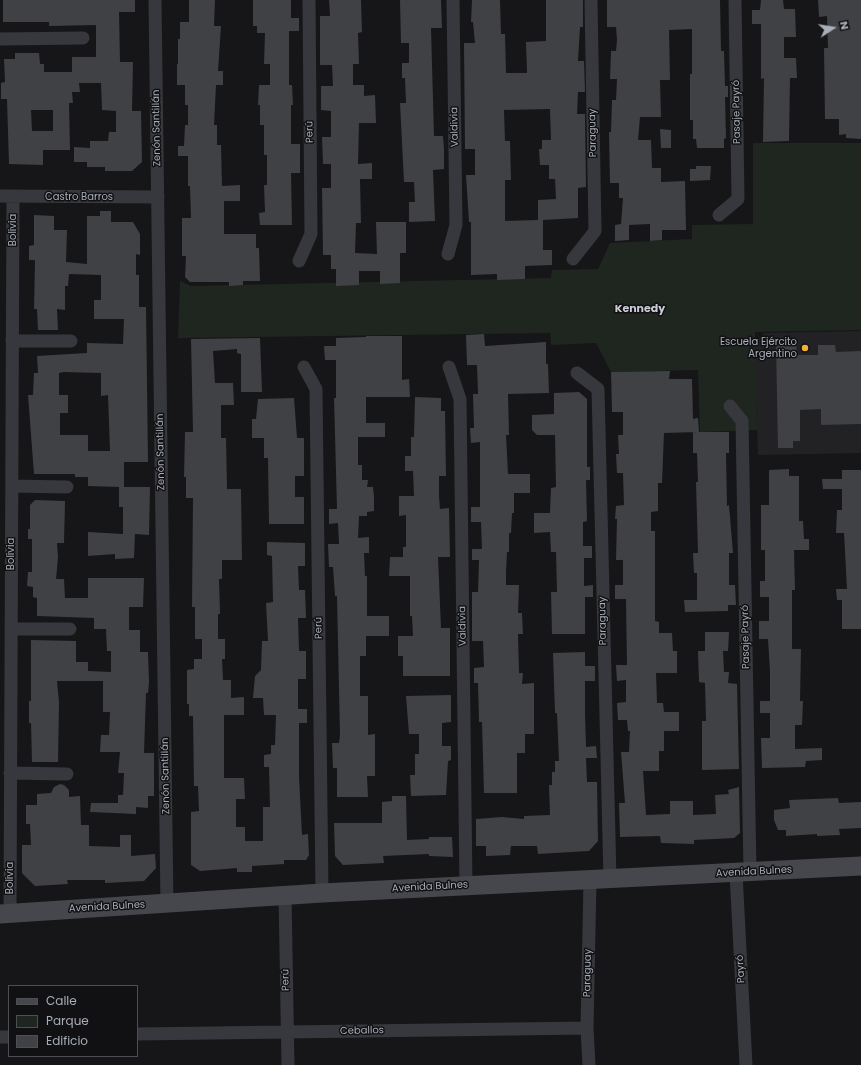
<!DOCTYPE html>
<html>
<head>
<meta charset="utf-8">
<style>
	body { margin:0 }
	#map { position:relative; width:861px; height:1065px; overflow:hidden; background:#161618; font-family:Poppins,sans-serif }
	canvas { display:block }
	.legend { position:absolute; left:8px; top:985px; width:130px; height:72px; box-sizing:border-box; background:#111113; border:1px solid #4d4f55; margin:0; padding:5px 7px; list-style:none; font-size:12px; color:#a8adb8 }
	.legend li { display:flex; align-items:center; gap:8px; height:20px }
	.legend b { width:20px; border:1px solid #4d4f55 }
	.north { position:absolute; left:813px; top:8px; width:40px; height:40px; -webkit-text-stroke:3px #111113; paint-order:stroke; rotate:78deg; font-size:11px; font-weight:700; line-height:16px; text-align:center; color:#a8adb8 }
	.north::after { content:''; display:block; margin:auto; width:14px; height:18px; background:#a8adb8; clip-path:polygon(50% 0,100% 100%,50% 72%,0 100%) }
</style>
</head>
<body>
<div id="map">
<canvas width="861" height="1065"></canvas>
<ul class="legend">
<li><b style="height:5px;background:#45474d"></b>Calle</li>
<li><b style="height:11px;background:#1e261f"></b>Parque</li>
<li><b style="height:11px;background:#404145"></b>Edificio</li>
</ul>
<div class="north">N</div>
</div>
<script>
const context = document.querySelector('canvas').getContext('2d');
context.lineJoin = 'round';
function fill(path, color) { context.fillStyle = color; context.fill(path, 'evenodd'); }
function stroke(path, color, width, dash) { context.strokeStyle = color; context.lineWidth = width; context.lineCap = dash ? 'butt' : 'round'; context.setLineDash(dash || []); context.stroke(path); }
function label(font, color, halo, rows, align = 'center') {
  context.font = font + ' Poppins,sans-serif'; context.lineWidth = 3; context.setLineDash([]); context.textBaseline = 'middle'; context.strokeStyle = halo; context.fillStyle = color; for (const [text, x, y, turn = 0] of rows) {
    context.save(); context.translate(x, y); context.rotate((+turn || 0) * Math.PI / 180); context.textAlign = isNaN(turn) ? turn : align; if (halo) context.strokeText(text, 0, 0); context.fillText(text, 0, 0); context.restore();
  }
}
fill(new Path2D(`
	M861,331V453L758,455L754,344L764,333Z`), '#222225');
fill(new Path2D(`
	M753,143H861V330L755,332L757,430L700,432L698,370L611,372L596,343L551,345L550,333L178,338L180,281L191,286L551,278L552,270L598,269L610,243L692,239V225L753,224Z`), '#1e261f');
fill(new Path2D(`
	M3,0H135V12H119L120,62H133L132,111H141L142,162L132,171H105V167H87V162H74V147L90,148V141H108L109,132H116V111L102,110L101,83H79L80,92H72L73,103H69L70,150H43V165L9,164L7,99H1V83L5,82L4,59H15V53H39L40,64H44V72H72V57H96V25L49,26V22H3ZM31,110H53V131H32Z
	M189,0H215L214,26H221L218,71H223V85H216L214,125H217V145H221L222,186L240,185V201H224V234H256V248H259L260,281H243V285L229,286V282H190L185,277L186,256H182V218H191L190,186H188V156H178V146H184L185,125H188V105H185V85H177V64H178V39H180V22H189Z
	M253,0H291V18H299V31H289V85H292L293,105H291V144H300V173H291L292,225H260L259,213L265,212L264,185H267V155H264V125H260V105H258L259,85H270V64H264L265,33H257V26H253Z
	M329,0H361L362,32L358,33L359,64H353V85H364V96L375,95L376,123H359L358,164L372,163V179H360L361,223H356L355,253L377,254L376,222H406V253H400V283L380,284V271H359V285L336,286V269H331V255H323L322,188H331V164H323L322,137H331V111L321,110V86H333L332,65H320V16H330Z
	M400,0H441L442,28H431L434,136H443L444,149V169L433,170L435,221L409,222V202H415L414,182H404L400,103H406L405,78H402V63H409V43H401Z
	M472,0H500L501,34H505L506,73H527L526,42L546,41V0H583V27H580L578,61H584L585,92H578L577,114H585L586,187L578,188V218L543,220V250H552V265L525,266V279L497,280V274L471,275V222H469L466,175H475V149H465L464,43H475L473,22H471ZM550,109L551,140H542V149H539L540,165H549V179H555L556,199L538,200V220L505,221V180H511L510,141H505L504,110Z
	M607,0H720L721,51H724L725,86H728V97H725L726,138L724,139V148H697L696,139H693V120H690V74H692V29L669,30L670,80H660L661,117H640L638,140H651L652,168H661V182L685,181L686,230H662V240L650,241V224L629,225V240L615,241V225L621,224L623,198H619V183H610L609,132H611L612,100H616L617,79H610L611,51H616L617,40L616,27H607Z
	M761,0H783L784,9H795L796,37H784V58H796L797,78H790L789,141L763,142L764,78L761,79V24H752V10H760Z
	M818,0H861V139L846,138V134L839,135V119H825L824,48H828L827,16L819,17Z
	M660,129L671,130V148H661Z
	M696,166H711L710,180L690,181V169H696Z
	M100,211H111V222H133L140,234V255L136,254V275H139V307H146L148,462H124V487H150L149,535L135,534L134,558L115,559V554L88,556V532L123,534V507H119V487L88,486V477H75V474H34L28,395H33L34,373H38L37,356L87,353V343L123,344L124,319H94V300H101V275L69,274L68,286H65V310L57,309L58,330H38L37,309H34L35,260H29V246L34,245V215L54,216V230H67L66,262L87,264V216H100ZM64,372L101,373V396L108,395L110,451H88V435H60V413H68V395H59V373Z
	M484,334L485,346L546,342V364H548L549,393L508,394L509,435H506L508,474H530V493H514V513H512L511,533H509V552H507L506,572V585H519L518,613H522L523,634H518L519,673H523L522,684L534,683V734H525V753H517V793H484L482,722H479L478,683H474V668L484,667L483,641H472V592H478L479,560H472V549H482L481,522H471V507H480V442L471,443L470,428H474L473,394H478L477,365H467L466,335Z
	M366,336H402V380L409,379L410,397H366V423H385V437H358V465H362V480H368L367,487H373L374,497V511L367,512V516H359L358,538L369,537V553H364L365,576H367V616H389V636H366V656H360V696H368V735L375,734V776H367L368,797H337V768H333L332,743H339L340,735L337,596H335L333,567H329L328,544H339L338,523L329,524V509H337L334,398H336V360H325L324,346H336V338L366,337Z
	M260,338L262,392H241V354L237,353V349L213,351L215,383H233L234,405H221V438H226L227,489H241L242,560H222V579H219L220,614H218V639H225V659H222L223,680H231V698L244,697V715H224V778H244L245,799H236V827H245V841H263V807H270L269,767H264V755L271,754V745H275L276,715H264L263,698H253L255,676L261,670L262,641H268L266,603L273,602L272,556L267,555V542L305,543V566H298L299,590H305L306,618H298L299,651H306V679H298V709H307V723H299V777L302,835L308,834L309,855L306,860H284V864L252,866V872H237V868L200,871L191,865V812L199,811L198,786H194L193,716H189V704H187V670L194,669V659H202V639H195V607H192L193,498H186V477H184L185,432H193L191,339Z
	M776,344H796L797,355H818V345H835L836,352L861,351V424L821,425V409L800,410V441H793V448H778Z
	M670,371L669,379H692L693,419L698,418L699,432L664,433L662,483H658V511L651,512V531H655V621L659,622V633H672L673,651H677V673H656L657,703H663L664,712H679V731H664V751H659V771H643L646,815L670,814V801H693V815L716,814L715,795L729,794L728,790L739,787L740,833L734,838L694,840V844L661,843L660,836L620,837L619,803H625L621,752H629L630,731H628L627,720H618L617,703L626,702V680L617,681L616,665H627L626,599H615V585H623V560H616L617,519H615L616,506L624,505L623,473H617L616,454H619L618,435H623V412H612L611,372Z
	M579,392L587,399V467H590V480H586L587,521L583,522V546H592V558H584V586L593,585V597H585V634H552L551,592H557L556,552H551L550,532L534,533V513H550L551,488L556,487L555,435H537L532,430V415L554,414V393Z
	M415,397L441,398V411H445L446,476H439V496L440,509L449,508L450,557H438L441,628H450V676H403V656H398V636H413L412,616H410V576H389L390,557H403V547H406V515L399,516V496H414L413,471H405V456H411V437H414Z
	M294,398L297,438H304V476H295V497H304V524H269L268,458H264V438H252V419H256L258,399Z
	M693,432H729V453H726L727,506L729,505L733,553H729V585H735L736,605H728V611L685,612L684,600H697V573H694L693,553H698L696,482H698L697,453H693Z
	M789,469V476H799V521H803L804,539H809V550H794L795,590H792V649H801L800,701H803L802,725H795V749L822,748V760L806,761L805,767L762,768L761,738H770V713H760V701H770V671L768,639H759V621H769V597H760V581H765V550H761V505H769V470Z
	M842,470H861V629H842V600H837L836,589H847L844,533H836L837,510H842V489H823L822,479H842Z
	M35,500L65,501L64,543H57L58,557L56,579H64L65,598H88V578H144L143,607H129V630H140V652H148L149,682L148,693H146L144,753H154V796H148V808L136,807V814L90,812L91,803H118V795H123L124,773H118L120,752H100L101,735H109L110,712H103V681H57L59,702L58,762H32L31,723H29V701H31V640L76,641V662H88V671L111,672V651H107L106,629H94V618L37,616V598L33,597V587L27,586L28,572H32V539H28V529H30V505Z
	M705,632H729L728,651H723L724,672H729L728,683L737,684L739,769L702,770V721H706L705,683L699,682L698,651H705Z
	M585,652V666H595V681H585V713L586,747L596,746L597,758H586L587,782H597L598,841L589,851L538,854L537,846H511L510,855L486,856V846H476V819L502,817L524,819V816L550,815L549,785H552V772H555V761H559L557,713H555L553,653Z
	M451,695V722L442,723V746H451V760L448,761L446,795L411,796L410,775H415V754H419V734H409L406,696Z
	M60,784L64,785L69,790V797L80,796L81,825H89V846L120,847V835H131V856L155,854L156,868L144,881L105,883V880H67L68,884L35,886L22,873V845H31L30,824H26V805H37V794L51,793L54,787Z
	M392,796H406L407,840L429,839V837H452L453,857L429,856V854L383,856L384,863L343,865L335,856L334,823H382V802L392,801Z
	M838,798L839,803L861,802V828L839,829L840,835L817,836V834L786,836V830H778L774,820V810L790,808L789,800Z`), '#404145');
stroke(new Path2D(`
	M155,0L167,904
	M0,39L83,38
	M0,196L158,197
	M719,215L738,199L735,0
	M448,254L456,225L453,0
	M573,259L595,231L591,0
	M299,261L311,234L309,0
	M12,341H71
	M304,367L316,389L322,893
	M449,367L460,399L466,886
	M577,373L598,389L610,879
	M730,406L742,421L750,872
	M12,486L67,487
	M11,629H70
	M10,773L67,774
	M736,873L746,1065
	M285,895L288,1065
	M10,912L13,196
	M137,1034L587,1028
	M0,1037H9
	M589,1065L587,1028L590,880`), '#37383d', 13);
stroke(new Path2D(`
	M0,914L322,893L861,866`), '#45474d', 19);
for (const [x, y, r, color] of [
	[805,348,4,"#f2b134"]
]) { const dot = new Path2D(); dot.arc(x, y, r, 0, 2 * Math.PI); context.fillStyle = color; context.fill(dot); stroke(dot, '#111113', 1.5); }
label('10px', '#a8adb8', '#111113', [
	["Pasaje Payró",737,112,-91],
	["Valdivia",455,127,-91],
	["Zenón Santillán",157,128,-91],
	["Perú",310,132,-91],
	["Paraguay",593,133,-91],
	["Castro Barros",79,197],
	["Bolivia",13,230,-90],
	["Zenón Santillán",161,452,-91],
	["Bolivia",11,554,-90],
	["Paraguay",603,621,-91],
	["Valdivia",463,626,-91],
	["Perú",319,628,-91],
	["Pasaje Payró",746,637,-91],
	["Zenón Santillán",166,776,-91],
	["Avenida Bulnes",754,872,-3],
	["Bolivia",10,878,-90],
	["Avenida Bulnes",430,887,-3],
	["Avenida Bulnes",107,907,-3],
	["Payró",741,969,-93],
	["Paraguay",588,973,-89],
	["Perú",286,980,-91],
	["Ceballos",362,1031,-1]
]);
label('10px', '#a8adb8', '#111113', [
	["Escuela Ejército",797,342],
	["Argentino",797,354]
], 'right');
label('bold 11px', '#c9ccd4', '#111113', [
	["Kennedy",640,309]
]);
</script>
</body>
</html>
